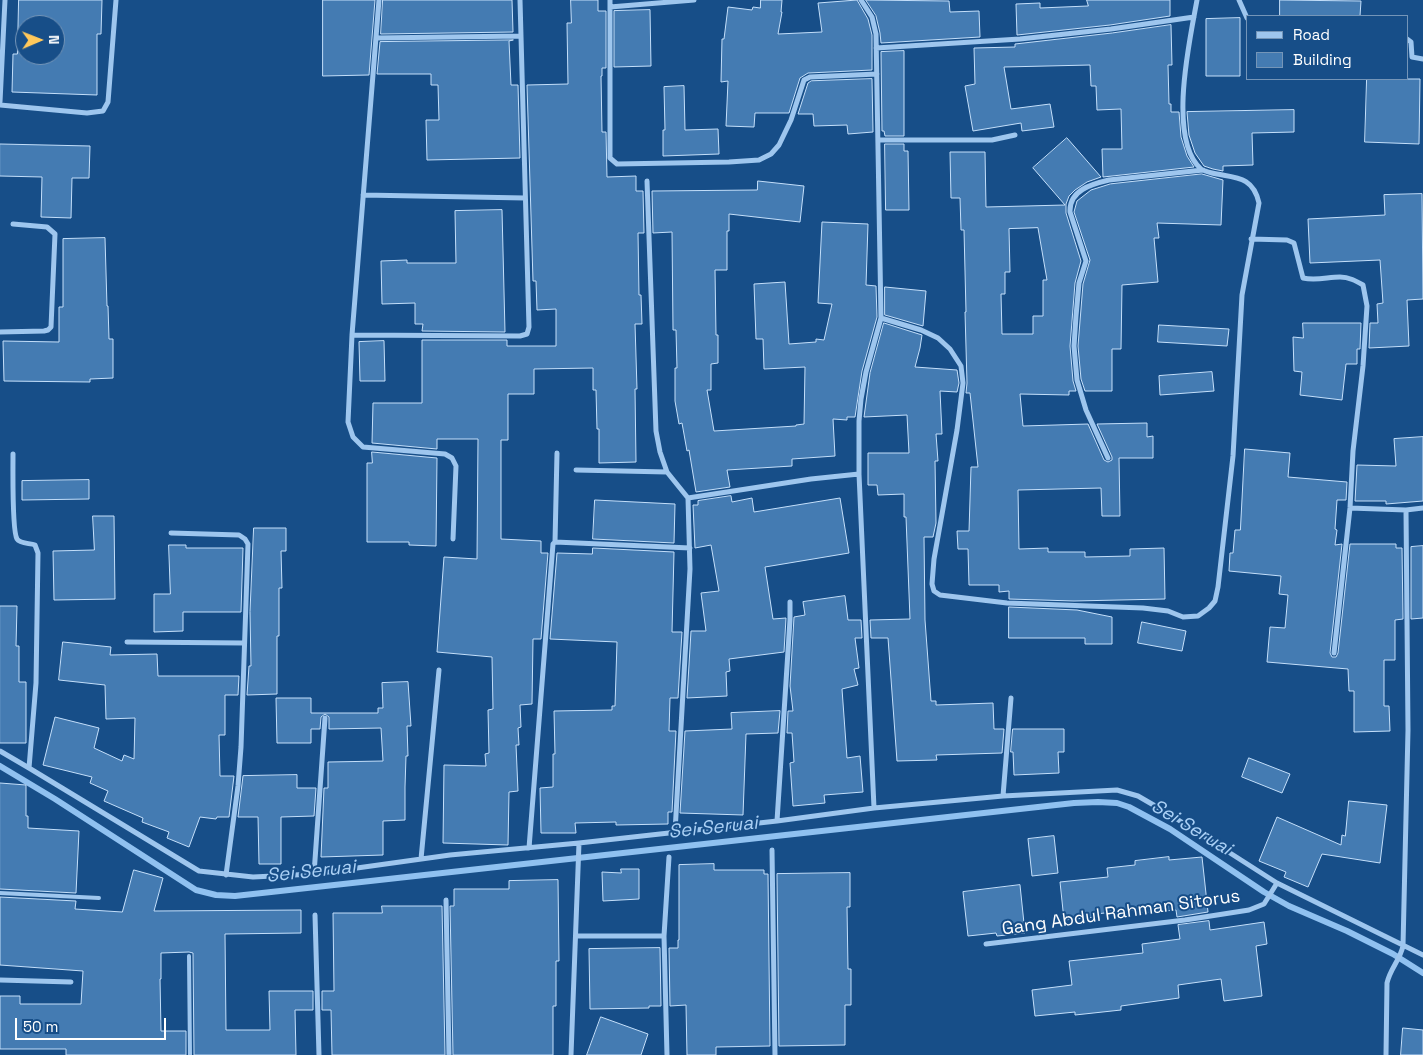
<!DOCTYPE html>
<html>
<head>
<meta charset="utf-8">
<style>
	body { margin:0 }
	#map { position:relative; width:1423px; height:1055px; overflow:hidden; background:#174e88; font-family:"Space Grotesk",sans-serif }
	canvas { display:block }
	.legend { position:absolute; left:1246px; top:15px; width:162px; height:65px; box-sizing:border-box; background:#174e88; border:1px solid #7495b8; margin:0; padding:6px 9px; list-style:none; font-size:15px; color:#fff }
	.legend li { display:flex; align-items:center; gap:10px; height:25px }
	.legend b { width:25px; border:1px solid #7495b8 }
	.north { position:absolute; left:15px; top:15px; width:50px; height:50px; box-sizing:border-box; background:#174e88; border:1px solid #7495b8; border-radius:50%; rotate:89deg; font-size:14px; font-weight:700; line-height:20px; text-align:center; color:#fff }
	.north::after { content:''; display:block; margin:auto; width:18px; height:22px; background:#ffc85b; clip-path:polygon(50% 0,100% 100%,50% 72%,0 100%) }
	.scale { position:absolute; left:15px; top:1018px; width:151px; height:22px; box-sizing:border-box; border:2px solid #fff; border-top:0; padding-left:6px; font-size:15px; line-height:18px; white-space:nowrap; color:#fff; -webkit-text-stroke:4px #174e88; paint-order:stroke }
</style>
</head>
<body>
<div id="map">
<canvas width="1423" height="1055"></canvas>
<ul class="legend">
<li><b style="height:6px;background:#9ec6ee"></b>Road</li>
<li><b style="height:14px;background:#447bb2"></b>Building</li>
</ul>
<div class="north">N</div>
<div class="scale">50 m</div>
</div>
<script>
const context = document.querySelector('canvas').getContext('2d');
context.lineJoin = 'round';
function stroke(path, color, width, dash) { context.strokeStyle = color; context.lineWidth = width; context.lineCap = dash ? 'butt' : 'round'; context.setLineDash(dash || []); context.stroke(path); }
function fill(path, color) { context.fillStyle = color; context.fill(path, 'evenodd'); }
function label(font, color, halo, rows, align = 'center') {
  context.font = font + ' "Space Grotesk",sans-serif'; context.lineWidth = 4; context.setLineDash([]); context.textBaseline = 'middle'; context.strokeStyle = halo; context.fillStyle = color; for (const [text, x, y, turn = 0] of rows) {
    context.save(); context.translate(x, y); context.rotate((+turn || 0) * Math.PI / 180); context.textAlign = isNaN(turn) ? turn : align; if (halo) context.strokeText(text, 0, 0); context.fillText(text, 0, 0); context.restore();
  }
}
stroke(new Path2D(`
	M0,766L55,799L196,890L216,895L235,896L1074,803L1098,802L1117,803L1129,807L1170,829L1264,892L1289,906L1347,931L1393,954L1423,973`), '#90c1f0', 6);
const building = new Path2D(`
	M19,0H102L101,34H97V95L12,92L13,54H17ZM25,25H55V55H25Z
	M323,0H375L369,75L323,76Z
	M383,0H512L513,32L381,34Z
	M571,0H598V11H606V68H602V76H601L602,132H606L607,177L636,176V191H643L644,233H638L639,295H641L642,324H635L637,389H635L636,462L599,463V429H597L596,390H593V368L534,369V394H508V440H501V539L541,541V553H548L541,639H533L532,704L520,705L521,727L518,728L519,745H516L518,791L509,792L508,845L443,843L444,765L486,766L485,754L489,753L488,710L493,709L492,657L437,652L444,557L477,559L478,439H437V449L372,443L373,403H422V340H507V346H556V309L537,310L536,281H533L527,85L568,84L567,23H571Z
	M761,0H782L781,12H782L778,34L822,32L818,3L857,0L868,19L872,35V70L808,73L800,78L789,113H755L754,127L726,126L728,81L721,82L722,39H724L728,7L752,10L753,7L760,8Z
	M866,0L949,1L950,12L979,11L980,37L881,43L880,33L876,16Z
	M1087,0H1170V16L1110,25L1017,35L1016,4L1040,3V8L1088,6Z
	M1280,0L1361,1L1360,16H1280Z
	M650,10L651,66L614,67V11Z
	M1240,18V76H1206V19Z
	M1171,25L1172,65H1168L1169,104H1171V112H1179L1181,137L1187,156L1194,167L1103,177L1102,149H1122L1121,109L1097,110L1096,86H1091L1090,65L1004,67L1011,109L1050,104L1054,127L1022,131L1021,123L973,131L965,86L975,84L974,48L1015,47V44L1112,33Z
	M513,40L509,41L511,85H518L520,158L427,160L426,120H439L438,85H431V74H377L380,42Z
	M904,51V136H885L884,131H882L881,52Z
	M872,79L873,132L848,134L847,125L814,126L813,114H798L808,83L811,81Z
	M1367,79H1420L1419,144L1365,142Z
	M684,86L685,130L718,129L719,154L663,156V130H665L664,87Z
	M1294,110V132L1252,133L1253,165L1223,166V171L1213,169L1204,166L1195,153L1189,135L1187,112Z
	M1067,138L1101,177L1087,182L1075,190L1069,196L1066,204V213L1081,261L1075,283L1070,346L1073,381L1076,391H1069V395L1020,394L1023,426L1088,424L1104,460L1108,462L1112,460V457L1097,424L1147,423V437L1153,436V458H1119L1120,516H1102L1101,488L1018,490L1019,549L1048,548V552H1085V557L1130,556V549L1164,548L1165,599L1074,601L1009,599V591L999,592V585H969L968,549H958L957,531H969L971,467H978L970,393H966L967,383L965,312H966L964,230H961L960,198H951L950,152H985L986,207L1065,205L1033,168ZM1038,228L1047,280H1043V316H1033V334H1002L1001,294H1005V272H1010L1009,229Z
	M0,144L90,146L89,178H72L71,218L41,217L42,177L0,176Z
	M885,144H904V151H908L909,210H886Z
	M1202,174L1223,180L1221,225L1157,223L1159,238H1154L1158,282L1122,285L1121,349H1112V391H1085L1081,379L1078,346L1083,284L1090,260L1074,212L1077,201L1091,190L1110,184Z
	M758,181L804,186L800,222L729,214V231H727V270H715L716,335H718V363L711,364V390H707L714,431L796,426V425L804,424L805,367L764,369L763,339H756L754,284L785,282L789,344L816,342V339L824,340L832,304L818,303L822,222L868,224L866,285L876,286L877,317L862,371L855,417H847V420L833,419L835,456L792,459V466L727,470L730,487L696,492L689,450L687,451L682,423L679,424L675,401V368H677L676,330H673L672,232L653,233L652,191L757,190Z
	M1422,194L1423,299L1407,300L1409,346L1369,348L1370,323H1378L1377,304L1383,303L1380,260L1310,263L1308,219L1385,215L1384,195Z
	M502,210L505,332L422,331L423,324H415V303L382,304L381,261L407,260V263H456L455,211Z
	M105,238L107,306H108L109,339H113V378L90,379V382L4,381L3,341L59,342V307H63V239Z
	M885,287L926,291L923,326L885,315Z
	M884,323L922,335L920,348L915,367L957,370L959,383L957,392L940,391L942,434H936L938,461H935L936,523L933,537H924L925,620L931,701H936V705L993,703L994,729H1004L1002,753L936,755L937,760L897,761L888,638H871L870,620L910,619L906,517H904V494L878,495L877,485H868V453H909L907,415L864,417L870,373Z
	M1303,323H1361L1360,349H1357V364H1346L1342,400L1300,395L1302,372L1294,371L1293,337L1303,338Z
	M1159,325L1229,329L1227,346L1158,342Z
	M384,341L385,381H360L359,342Z
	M1212,372L1214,391L1160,395L1159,376Z
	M1423,437V501L1386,504V501H1355L1357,465L1396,466L1394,439Z
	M1245,449L1290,453L1288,477L1347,482L1346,500H1337L1335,529L1337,530L1335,545L1342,544L1330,653L1332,657H1336L1338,653L1350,544H1396V548H1402L1403,619L1395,620V660H1384V706H1389L1390,731L1354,732V691H1349L1348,669L1267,662L1270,627L1285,628L1288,595L1279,594L1281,576L1229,571L1230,553H1233L1235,530H1240Z
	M372,452L437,458L436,546L409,545V542H367V463H372Z
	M89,480V499L22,500V481Z
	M731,496L732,502L752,498L754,512L840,498L849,553L765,567L773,619L786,618L784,652L729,659L730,671L726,672L727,696L687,698L691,631H706L701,593L719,591L711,545L695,548L693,505H698V501Z
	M595,500L675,504L674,543L593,539Z
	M93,516H114L115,599L54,600L53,551L94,550Z
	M254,528H286V551H281L282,588H279V636H277V694L247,695L249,666H251L250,612Z
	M169,545H186V548H243L241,612H183V631L154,632V594H170Z
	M1423,546V618L1411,619V547Z
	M593,548L674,552L672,632H682L678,698H670L669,731H676L672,812H668V824L616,825V822L575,823L576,833H541L540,788L553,787V754H555L554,711L612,710V706H615L617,642L550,639L557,553L592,554Z
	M845,596L848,620H861L862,638H855L859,668L854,669L858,685L842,689L847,758L860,756L863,792L824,795L825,803L793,806L790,763L794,762L792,733H787L788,711H793L790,686L794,617L805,615L803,602Z
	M0,606H17L16,646H19V682H26V743H0Z
	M1009,607L1077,610L1112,617V644H1085V638H1009Z
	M1142,622L1186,631L1182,651L1138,643Z
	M63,642L111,647L110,655L157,654L158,676H239L238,695H225V735H219L220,776H234L229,817H217L216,819L200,817L189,847L167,838L169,832L142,822L143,818L104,801L108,791L90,783L92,777L43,765L55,717L99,728L94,748L122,761L124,755L134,759L135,718L106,719L105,685L59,680Z
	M408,682L411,726H407L408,756H406L405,787V820L383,821V855L321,857L324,788H328V762L383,761L381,728L329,729V717L325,714L321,717L320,729H311V743H277L276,698H311V713H378V708H383L382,683Z
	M780,711L778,733L746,734L743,815L680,813L685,731L732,729L731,713Z
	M1013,729H1064V752H1058L1059,773L1014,775L1013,752H1011Z
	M1249,758L1290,774L1282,793L1242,777Z
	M297,775V788H316L314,816L281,817V864H259L258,817H238L243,776Z
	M0,783L26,785V816H28V828L79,831L76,893L0,889Z
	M1349,801L1387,805L1380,863L1322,854L1308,887L1284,877L1286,872L1259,861L1277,817L1341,845L1342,835L1345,836Z
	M1054,836L1058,873L1032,876L1028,839Z
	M1169,857V860L1202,857L1208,912L1177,917L1176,910L1141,913L1140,909L1096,914V917L1064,920L1060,882L1108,877L1107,868L1135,865V861Z
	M714,864V870H764V874H768L770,1046L716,1047V1055H687L686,1005L670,1006L669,948H678V940H679V865Z
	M621,869H639V899L603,901L602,872L621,873Z
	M134,870L163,878L154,911L301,910V933L225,934L226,1030H270L269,991H313V1010H295L296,1055H194L193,953L189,952L161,953V979H160L161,1031H186V1055H66V1049H0V996H20V1004H81L83,971L0,965V897L76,901L75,909L122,912Z
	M850,873V907H847L848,969H851V1005H845V1045L779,1046L777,874Z
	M558,880L559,961H556V1006H553V1055H453L450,906H454V889H509V881Z
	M1020,885L1025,933L997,936L996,933L968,936L963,892Z
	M382,906H442L445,1055H332L331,1010H322V991H334L333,913H382Z
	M1209,921L1210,930L1264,922L1267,944L1256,946L1262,996L1224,1001L1221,979L1178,985L1179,998L1121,1006V1010L1075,1015V1012L1035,1016L1032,990L1072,985L1069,961L1143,953L1142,944L1180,939L1178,925Z
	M660,948L661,1006H649V1008L590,1009L589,949Z
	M601,1017L648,1034L641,1055H587Z
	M1403,1028L1423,1030V1055H1401Z`);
fill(building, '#447bb2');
stroke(building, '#c4dffa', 1);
stroke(new Path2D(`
	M0,893L99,898
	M189,956L190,1055`), '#9ec6ee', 4);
stroke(new Path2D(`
	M379,0L352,335L348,422L353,437L363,447L445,454L452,458L456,466L453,539
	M610,0V158L617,164L729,162L759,160L771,154L779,145L791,120L804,80L810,77L877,74
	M1239,0L1247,18
	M610,7L694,0
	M376,38L521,36
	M1407,39L1411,42L1412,57L1423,59
	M876,48L1020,39L1111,29L1194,17
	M0,102L5,0
	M0,105L87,113L103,111L108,102L116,0
	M878,140H992L1015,135
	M647,181L656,431L660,452L667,472L688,498L811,479L859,474L874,808
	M363,195L525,198
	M1251,239L1287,240L1294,243L1303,278C1316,281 1328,277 1340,277C1349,277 1356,281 1363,285L1367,306L1363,366L1353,451L1350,508L1334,653
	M881,318L921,330L938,338L950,349L961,366L963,383L957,430L934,559L932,584L934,591L940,595L1007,603L1143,608L1168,611L1183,617L1198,616L1209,608L1215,601L1218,587L1233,456L1242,295L1259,203C1253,175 1234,178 1212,173C1208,172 1204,171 1201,169C1167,139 1190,39 1197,0
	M0,332L44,331L48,330L51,327L55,234L47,227L13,224
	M352,335L520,336L527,334L529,327L520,0
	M13,454C13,467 12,531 17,539C20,544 30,543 35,545L38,553L36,683L29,768
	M1108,458L1086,410L1077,380L1074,346L1076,316L1079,283L1086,261L1070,212C1069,190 1092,184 1109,180L1203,170
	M576,470L667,472
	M859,474V421L861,399L866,372L881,318L876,34L872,17L861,0
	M1350,508L1406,510
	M171,533L239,535L245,539L248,544L241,747L238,786L226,875
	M555,542L690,548
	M127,642L244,643
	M0,751L29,768L199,871L253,877L314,874L450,855L579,843L777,821L874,808L1003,796L1117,790L1138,796L1169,814L1277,883L1423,955
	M1003,796L1011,698
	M777,821L790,620V602
	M675,832L690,569L688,498
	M529,848L553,544L555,542L557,453
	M772,850L775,1055
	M421,859L439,670
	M314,874L325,718
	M446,900L449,1055
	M315,915L319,1055
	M576,936H664
	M986,944L1185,920L1249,910L1264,904L1277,883
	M0,980L71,982
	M571,1055L579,843
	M667,1055L664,936L669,857
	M1386,1055L1387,983C1390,969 1400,960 1403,946L1408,730L1406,510L1423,508`), '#9ec6ee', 5);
label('18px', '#fff', '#174e88', [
	["Gang Abdul Rahman Sitorus",1121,913,-8]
]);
label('italic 19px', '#aad0f5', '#174e88', [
	["Sei Seruai",713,828,-6],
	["Sei Seruai",1191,828,31],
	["Sei Seruai",311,872,-6]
]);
</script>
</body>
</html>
